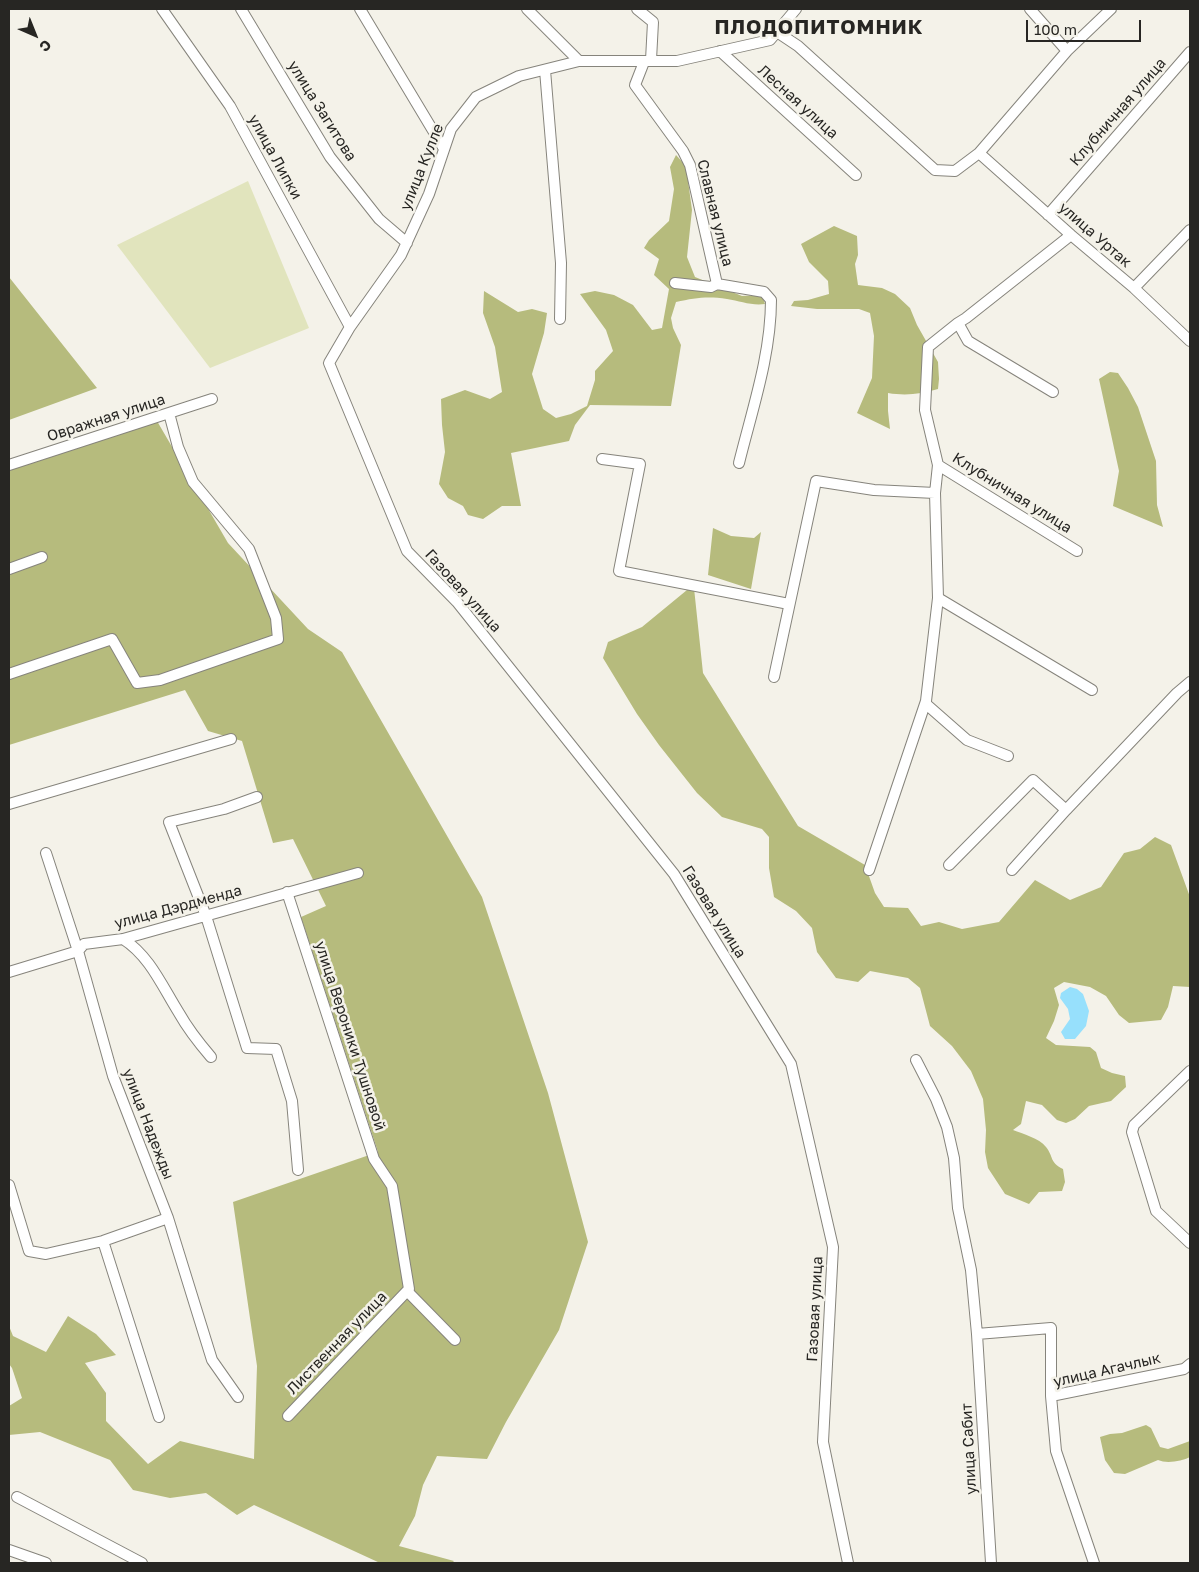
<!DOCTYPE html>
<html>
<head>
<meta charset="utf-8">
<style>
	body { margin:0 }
	#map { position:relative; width:1199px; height:1572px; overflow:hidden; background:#f4f2e9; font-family:"Golos Text",sans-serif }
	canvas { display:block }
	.frame { position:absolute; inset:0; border:10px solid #272623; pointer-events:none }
	.north { position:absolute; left:10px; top:10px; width:50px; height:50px; -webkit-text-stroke:4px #f4f2e9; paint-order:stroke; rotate:136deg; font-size:14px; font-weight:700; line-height:20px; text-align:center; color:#272623 }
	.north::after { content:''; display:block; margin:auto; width:18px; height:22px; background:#272623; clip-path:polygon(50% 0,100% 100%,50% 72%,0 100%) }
	.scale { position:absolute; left:1026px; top:20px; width:115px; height:22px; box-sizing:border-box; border:2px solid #272623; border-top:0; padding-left:6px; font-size:15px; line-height:18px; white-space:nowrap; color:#272623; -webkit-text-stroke:4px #f4f2e9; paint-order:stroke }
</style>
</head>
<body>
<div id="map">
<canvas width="1199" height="1572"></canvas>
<div class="frame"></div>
<div class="north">С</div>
<div class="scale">100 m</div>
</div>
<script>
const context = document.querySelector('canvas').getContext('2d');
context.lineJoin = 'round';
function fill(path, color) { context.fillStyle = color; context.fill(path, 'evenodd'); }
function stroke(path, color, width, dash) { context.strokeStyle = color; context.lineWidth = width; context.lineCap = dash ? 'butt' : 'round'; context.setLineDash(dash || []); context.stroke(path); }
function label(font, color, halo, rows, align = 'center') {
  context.font = font + ' "Golos Text",sans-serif'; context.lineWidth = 5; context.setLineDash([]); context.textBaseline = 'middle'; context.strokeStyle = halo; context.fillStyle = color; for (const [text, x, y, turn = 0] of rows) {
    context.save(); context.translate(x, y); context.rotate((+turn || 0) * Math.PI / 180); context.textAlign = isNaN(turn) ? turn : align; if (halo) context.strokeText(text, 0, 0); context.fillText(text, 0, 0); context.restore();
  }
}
fill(new Path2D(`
	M248,181L309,328L210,368L117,245Z`), '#e1e4bd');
fill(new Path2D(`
	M676,155L686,166L692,210L687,257L695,277L742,296L762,295L765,304C752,306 740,301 727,299C707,296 695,298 676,302L671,318L673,328L681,345L671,406L590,405L575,425L569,441L511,453L521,506H502L483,519L468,515L463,506L448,498L439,484L445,452L442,425L441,399L465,390L490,399L502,392L495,347L483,313L484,291L518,312L532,309L547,313L544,333L532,374L543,409L556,418L571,414L587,406L595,380V371L613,351L606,330L580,294L595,291L614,295L633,305L652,330L662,328L669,289L654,275L659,259L644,248L649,240L669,221L674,189L670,167Z
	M834,226L857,236L858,255L855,264L858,285L882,288L895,294L910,308L917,325L938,362L939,379L938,389C921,394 906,396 888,393V411L890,429L857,413L872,378L874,336L870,313L859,309H817L791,306L794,301L808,300L829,294L828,281L809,262L801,244Z
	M9,277L97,388L9,420Z
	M1110,372L1118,373L1128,388L1138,407L1156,461L1157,505L1163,527L1113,506L1119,471L1099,379Z
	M157,421L228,543L308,629L342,652L482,897L548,1093L588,1242L559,1330L506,1422L487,1459L437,1456L423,1485L415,1516L399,1546L454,1561L452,1563H380L254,1505L237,1515L206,1493L170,1498L133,1490L110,1460L40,1432L9,1435V1406L22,1398L12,1368L9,1364V1326L13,1336L46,1352L68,1316L96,1334L116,1355L85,1363L106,1393V1421L148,1464L180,1441L254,1459L257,1366L233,1202L378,1152L301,917L326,906L293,839L273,843L242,741L208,731L185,690L9,745V470Z
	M713,528L731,536L754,538L761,532L751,589L708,575Z
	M694,588L703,673L798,826L865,865L875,893L884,907L908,908L921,926L939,922L962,929L999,922L1035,880L1070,900L1101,887L1124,853L1140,849L1155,837L1171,845L1190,897V987L1173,986L1168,1007L1161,1020L1129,1023L1119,1015L1106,996L1090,987L1064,982L1054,988L1059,1005L1054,1021L1046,1038L1056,1045L1090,1047L1096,1052L1101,1068L1112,1073L1125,1076L1126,1087L1111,1101L1089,1106L1075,1119L1066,1123L1057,1120L1042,1105L1026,1101L1021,1124L1013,1130C1023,1134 1039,1138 1046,1147C1054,1157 1049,1162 1063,1169L1065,1182L1062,1191L1039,1192L1029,1204L1005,1194L988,1168L985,1152L986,1130L983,1099L971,1071L952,1046L930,1026L920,988L908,978L870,971L858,982L836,978L817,952L812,928L796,911L774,897L769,868V837L762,829L722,817L697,793L659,745L637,714L603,658L608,642L642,627L687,590Z
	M1146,1425L1151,1428L1160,1447L1168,1449L1190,1441V1457C1182,1461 1167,1464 1158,1460L1125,1474L1114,1473L1105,1460L1100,1437L1110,1434L1122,1433Z`), '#b6bb7d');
fill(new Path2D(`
	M1070,987L1077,989L1083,994L1089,1011L1086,1026L1075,1039H1065L1061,1032L1070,1019L1068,1009L1060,998L1061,993Z`), '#97e0fc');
const minor = new Path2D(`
	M162,9L230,106L350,327
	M241,9L330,157L379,219L407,243
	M360,9L444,149
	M527,9L579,61
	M637,9L653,22L651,60
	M796,9L770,40L677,61H579L519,76L476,97L451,129L429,194L401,255L350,327L329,363L407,551L457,602L674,874L791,1064L833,1247L823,1442L848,1563
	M1030,9L1067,51
	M777,32L798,46L935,170L955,171L979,153L1067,51L1111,9
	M720,51L856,175
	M644,62L635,85L683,151L690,165L717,284L764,292L771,300C771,355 752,410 739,463
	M545,70L561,263L560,319
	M979,153L1071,235L1134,288L1190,341
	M1048,215L1190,52
	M675,283L711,287L717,284
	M1134,288L1190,230
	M958,323L928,347L925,410L938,465L1077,551
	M1053,392L968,341L958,323L966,318L1071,235
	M602,459L640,464L619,571L789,604
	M9,465L212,399
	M9,569L42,557
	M938,598L1092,690
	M9,674L112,639L137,683L160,680L278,639L276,618L249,549L193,482L178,447L169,413
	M774,677L816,481L874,490L935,493
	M926,704L967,740L1008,756
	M257,797L224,809L169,822L206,916L247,1048L276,1049L292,1101L298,1170
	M9,804L231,739
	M46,853L78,951L113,1076L168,1218L212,1360L238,1397
	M949,865L1033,780L1066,810
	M869,870L926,701L938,598L935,493L938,465
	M1012,870L1066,810L1177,693L1190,682
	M287,892L374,1159L392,1186L409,1289L288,1416
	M123,939C150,956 163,988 179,1013C188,1029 199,1043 211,1057
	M9,972L78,951L84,944L123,939L358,873
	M916,1060L936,1099L947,1127L954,1158L958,1208L971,1270L977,1334L991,1563
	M1190,1071L1134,1125L1132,1132L1156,1211L1190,1243
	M9,1185L29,1251L46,1254L103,1241L168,1218
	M103,1241L159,1417
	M407,1291L455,1340
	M977,1334L1051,1328V1396
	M17,1497L142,1563
	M9,1550L46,1563
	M1094,1563L1056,1451L1051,1396L1184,1369L1190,1364`);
stroke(minor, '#86847c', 12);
stroke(minor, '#fff', 10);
label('15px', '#272623', '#f4f2e9', [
	["Лесная улица",798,102,42],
	["улица Загитова",322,111,58],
	["Клубничная улица",1118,112,-49],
	["улица Липки",275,157,61],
	["улица Кулле",422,167,-68],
	["Славная улица",715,213,76],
	["улица Уртак",1095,235,41],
	["Овражная улица",106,418,-18],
	["Клубничная улица",1012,493,32],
	["Газовая улица",463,591,48],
	["улица Дэрдменда",178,907,-15],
	["Газовая улица",714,912,58],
	["улица Вероники Тушновой",350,1036,72],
	["улица Надежды",148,1124,69],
	["Газовая улица",815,1309,-87],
	["Лиственная улица",337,1343,-46],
	["улица Агачлык",1107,1370,-13],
	["улица Сабит",969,1449,-93]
]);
context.letterSpacing = '1px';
label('bold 20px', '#272623', '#f4f2e9', [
	["ПЛОДОПИТОМНИК",819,28]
]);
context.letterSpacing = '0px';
</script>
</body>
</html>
